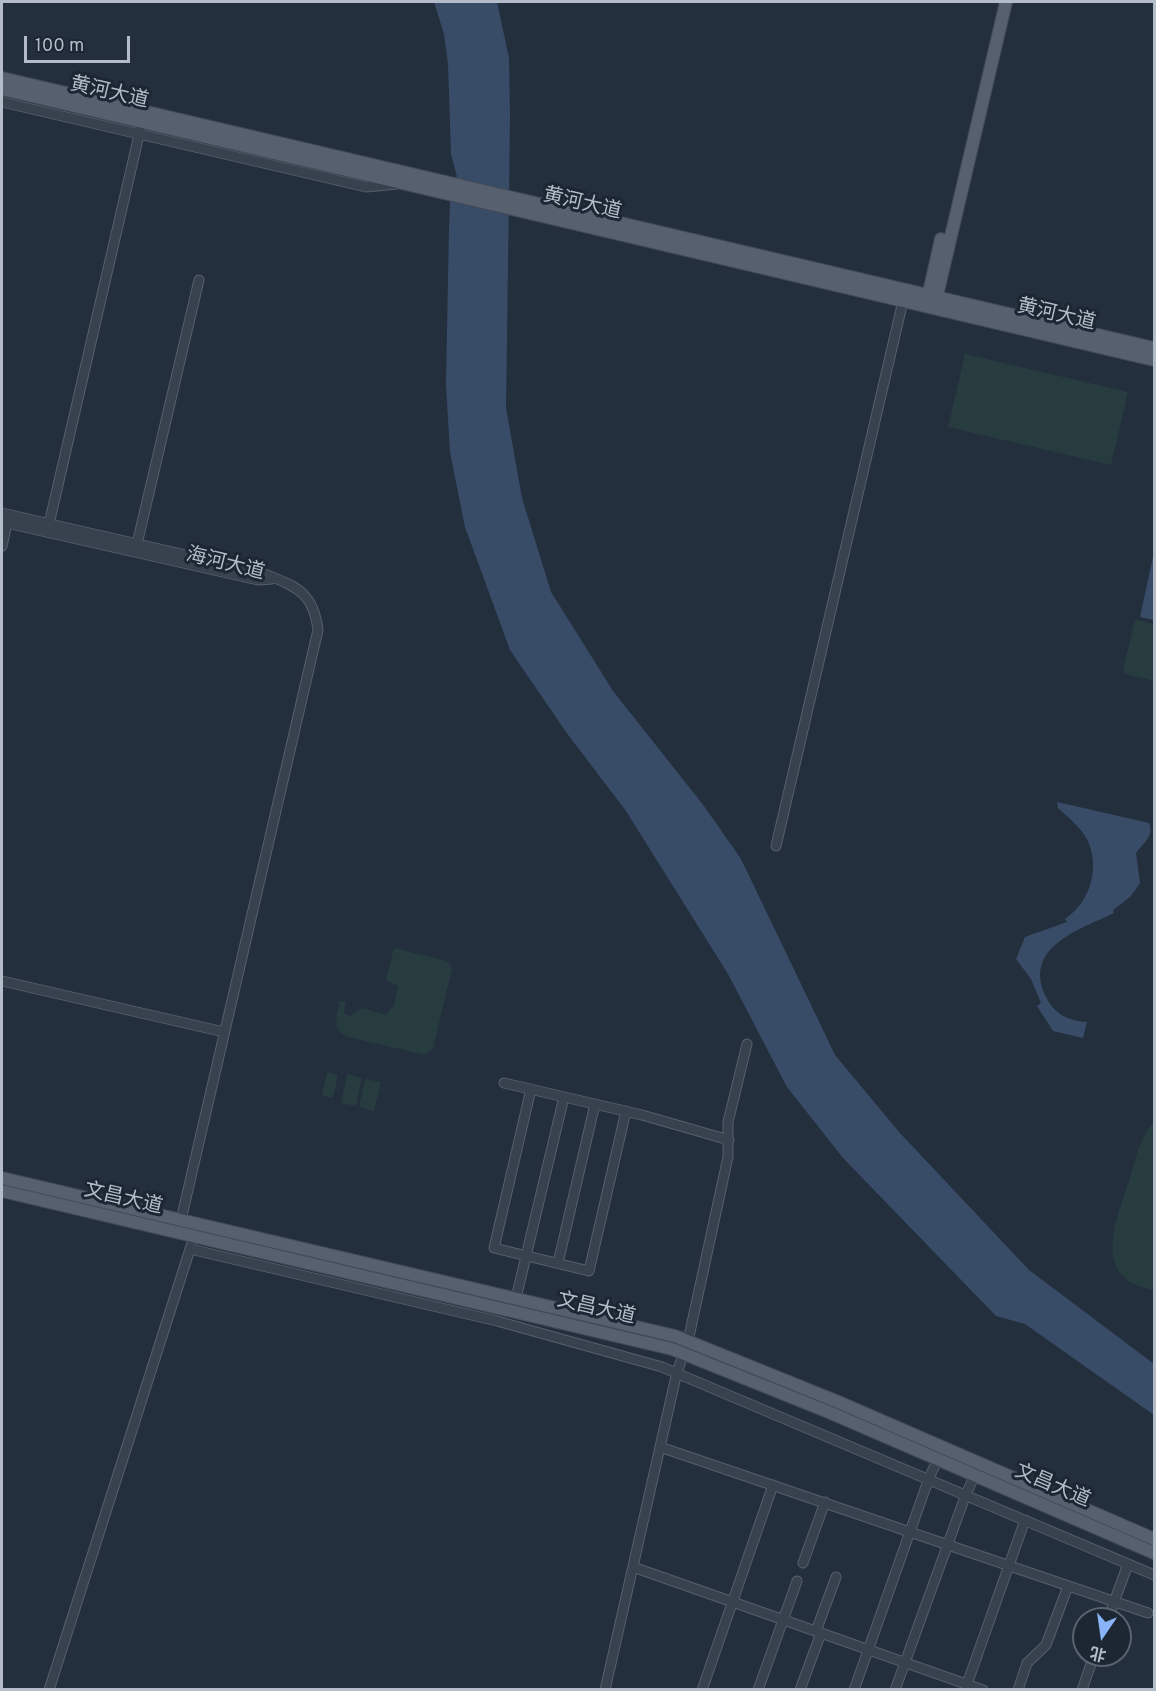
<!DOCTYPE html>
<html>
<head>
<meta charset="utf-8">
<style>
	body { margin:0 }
	#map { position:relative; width:1156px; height:1691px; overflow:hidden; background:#242f3e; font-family:Overpass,"Noto Sans SC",sans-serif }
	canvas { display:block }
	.frame { position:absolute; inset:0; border:3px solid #b4bcc9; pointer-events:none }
	.north { position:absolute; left:1072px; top:1607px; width:60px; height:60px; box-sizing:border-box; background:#1d2633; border:2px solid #59626f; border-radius:50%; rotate:193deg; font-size:16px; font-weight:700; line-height:24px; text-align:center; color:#b4bcc9 }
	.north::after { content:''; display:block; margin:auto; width:21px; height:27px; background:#8ab4f8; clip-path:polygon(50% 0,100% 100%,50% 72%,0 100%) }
	.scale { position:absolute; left:24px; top:36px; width:106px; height:27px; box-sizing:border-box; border:3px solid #b4bcc9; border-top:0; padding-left:8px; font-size:18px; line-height:21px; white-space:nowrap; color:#b4bcc9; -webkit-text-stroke:4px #1d2633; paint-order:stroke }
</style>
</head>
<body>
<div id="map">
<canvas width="1156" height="1691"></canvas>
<div class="frame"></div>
<div class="north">北</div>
<div class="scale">100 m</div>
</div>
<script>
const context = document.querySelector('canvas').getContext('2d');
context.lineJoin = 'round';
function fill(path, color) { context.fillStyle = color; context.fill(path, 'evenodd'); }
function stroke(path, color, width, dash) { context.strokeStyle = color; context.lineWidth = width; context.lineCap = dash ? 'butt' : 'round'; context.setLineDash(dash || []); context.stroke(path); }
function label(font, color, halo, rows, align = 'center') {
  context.font = font + ' Overpass,"Noto Sans SC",sans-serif'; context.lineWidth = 6; context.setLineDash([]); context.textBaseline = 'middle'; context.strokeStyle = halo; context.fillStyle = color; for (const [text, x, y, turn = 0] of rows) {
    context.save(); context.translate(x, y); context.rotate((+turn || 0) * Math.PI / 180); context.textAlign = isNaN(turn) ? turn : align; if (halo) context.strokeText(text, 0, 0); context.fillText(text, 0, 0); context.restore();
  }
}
fill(new Path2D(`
	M965,354L1128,392L1111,465L948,427Z
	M1135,619L1154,624V681L1125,674L1123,670Z
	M394,948L447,961L452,968L433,1049L425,1055L348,1037C330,1029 337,1017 340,1001L346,1002L344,1013L350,1016L362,1008L386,1015L394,1005L398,986L386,980Z
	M327,1072L338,1075L333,1098L322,1096Z
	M347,1074L362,1078L356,1106L341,1103Z
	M365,1079L381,1082L374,1111L359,1107Z
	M1154,1122V1290H1153C1090,1278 1116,1221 1129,1181C1135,1162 1139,1137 1154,1122Z`), '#263c3f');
fill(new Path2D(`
	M434,2H497L509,58L510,118L506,408L522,498L551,592L613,691L704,806L741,859L835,1055L899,1132L1029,1270L1154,1364V1415L1025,1324L996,1316L843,1158L787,1087L728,974L626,811L566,732L510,650L465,527L450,452L446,384L449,228L450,203L457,177L451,154L448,64L444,34Z
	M1154,552V620L1140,617Z
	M1057,802L1149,823C1155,836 1143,843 1136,853L1140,883L1130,897L1113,910L1114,913C1079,930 1022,947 1046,997C1054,1014 1069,1021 1087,1022L1083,1038L1053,1031L1037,1006L1041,1003L1031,979L1016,959L1025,937L1067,922L1065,919C1090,902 1101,868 1087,839C1080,827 1068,817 1058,808Z`), '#394c67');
const minor = new Path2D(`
	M2,102L366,187L397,184
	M2,513L260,572C293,586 313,589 318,630L181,1220
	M2,522L258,580L272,579
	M49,524L142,122
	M137,544L199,280
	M2,546L7,523
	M776,846L903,301
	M2,981L224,1032
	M504,1083L642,1115L729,1140
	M531,1089L494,1248L589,1271L626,1111
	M190,1249L497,1321L662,1367L1154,1575
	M558,1263L595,1104
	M516,1298L564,1097
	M688,1341L728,1157V1122L747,1044
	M660,1447L1148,1613
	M803,1563L825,1502
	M633,1567L983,1690
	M1108,1619L1128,1564
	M816,1631L836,1577
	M966,1687L1025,1520
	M49,1690L191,1246
	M605,1690L677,1372L684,1353
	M702,1690L773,1485
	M758,1690L797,1581
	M800,1690L821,1633
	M854,1690L929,1478L938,1459
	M895,1690L966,1494L975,1475
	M1018,1690L1027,1663L1046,1645L1068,1586
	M1082,1690L1094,1655`);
const major = new Path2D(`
	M2,78L1154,348
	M2,89L1154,360
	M927,301L941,239
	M935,304L1006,2
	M2,1178L675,1336L836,1401L1154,1539
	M2,1191L672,1349L831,1413L1154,1553`);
stroke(minor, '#565f6c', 11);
stroke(major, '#414a57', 14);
stroke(minor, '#38414e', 9);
stroke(major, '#56606e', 12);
label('20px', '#b4bcc9', '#1d2633', [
	["黄河大道",109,94,13],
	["黄河大道",582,205,13],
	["黄河大道",1056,316,13],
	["海河大道",225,565,14],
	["文昌大道",123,1200,13],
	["文昌大道",596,1310,13],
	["文昌大道",1052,1487,23]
]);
</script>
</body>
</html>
